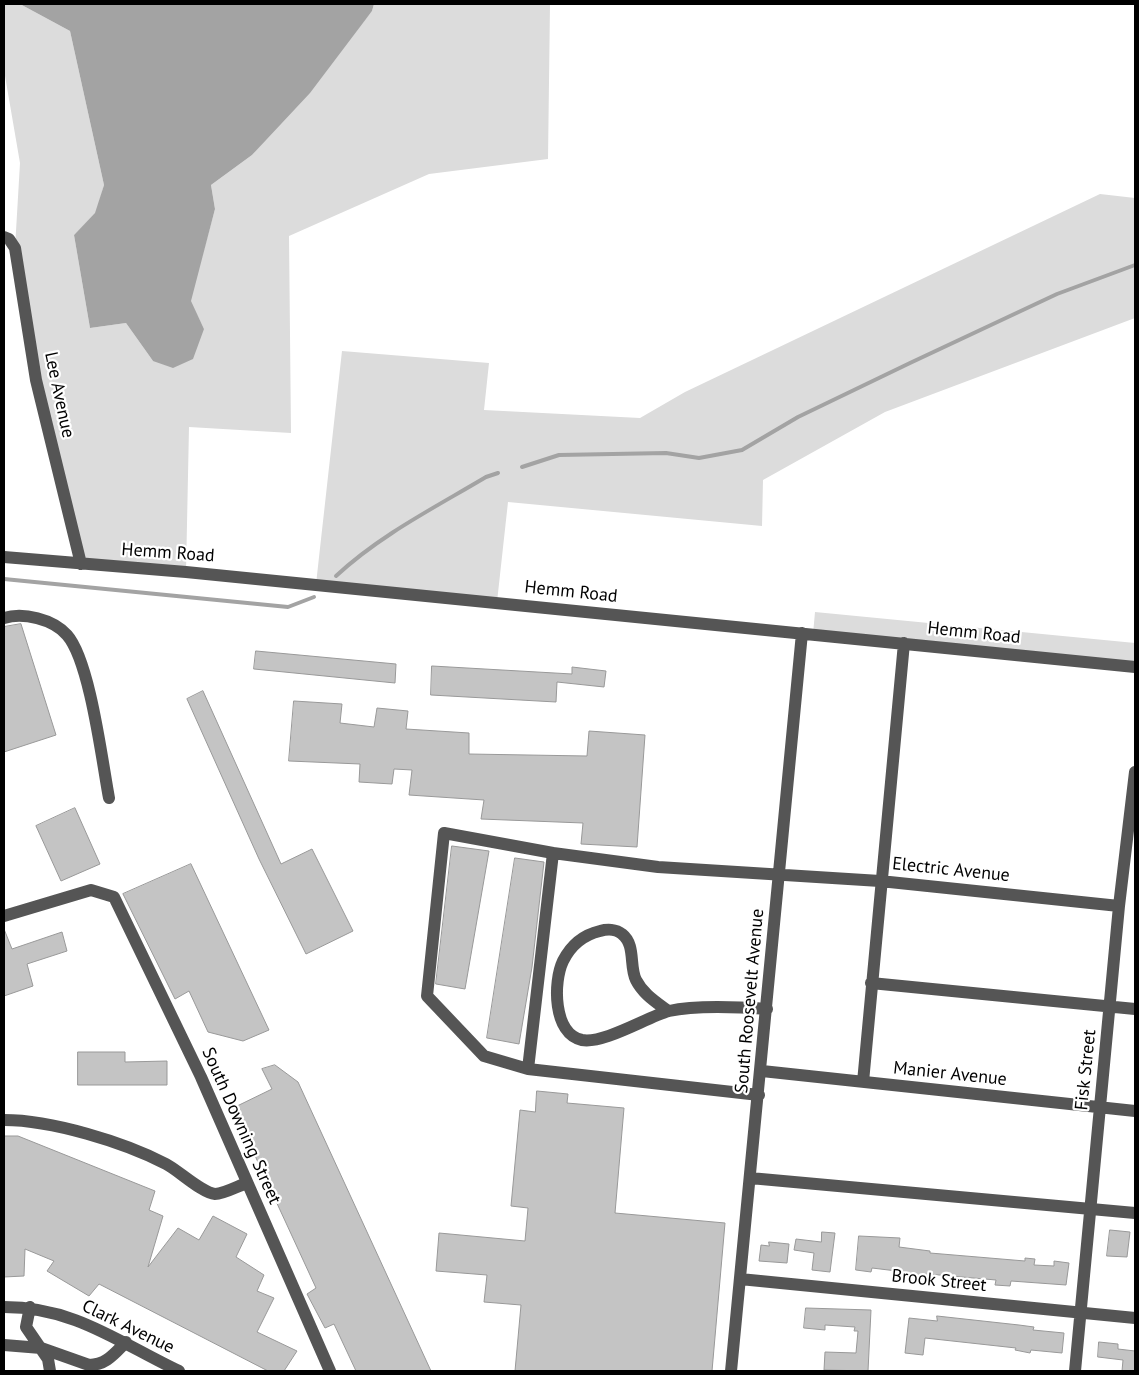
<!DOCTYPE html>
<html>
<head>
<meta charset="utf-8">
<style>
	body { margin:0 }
	#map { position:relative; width:1139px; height:1375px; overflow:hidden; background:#fff; font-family:"PT Sans",sans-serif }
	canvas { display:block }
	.frame { position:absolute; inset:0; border:5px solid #000; pointer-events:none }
</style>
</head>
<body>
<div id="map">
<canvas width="1139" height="1375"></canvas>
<div class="frame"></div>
</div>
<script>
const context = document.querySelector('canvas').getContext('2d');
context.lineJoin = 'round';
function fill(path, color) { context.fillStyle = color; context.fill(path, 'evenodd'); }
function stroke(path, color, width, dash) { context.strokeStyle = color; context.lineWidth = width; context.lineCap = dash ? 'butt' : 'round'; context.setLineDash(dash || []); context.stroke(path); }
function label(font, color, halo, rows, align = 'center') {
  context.font = font + ' "PT Sans",sans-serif'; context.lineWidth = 4.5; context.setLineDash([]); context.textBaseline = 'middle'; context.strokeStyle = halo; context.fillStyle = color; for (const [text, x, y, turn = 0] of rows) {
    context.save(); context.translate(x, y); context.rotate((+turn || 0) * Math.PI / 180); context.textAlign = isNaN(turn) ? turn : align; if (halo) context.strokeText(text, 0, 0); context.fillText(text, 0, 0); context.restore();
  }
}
fill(new Path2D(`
	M4,4H20L70,31L104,185L96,213L74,235L90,328L126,323L153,361L204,329L190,301L215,209L211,185L252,155L372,11L374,4H550L548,159L429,174L289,236L291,433L189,427L186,572L81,564L36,380L15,248L20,163L4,70Z
	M1100,194L1135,198V318L885,412L763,480L762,526L508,502L497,602L316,584L342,351L489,363L484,410L640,418L685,392Z
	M815,612L1135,643V667L813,634Z`), '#dcdcdc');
fill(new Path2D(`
	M20,4H374L372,11L310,93L252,155L211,185L215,209L191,301L204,329L193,359L173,368L153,361L126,323L90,328L74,235L95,213L104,185L70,31Z`), '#a3a3a3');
stroke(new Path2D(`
	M522,467L559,455L666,453L699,458L742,450L798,417L910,363L1057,294L1135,265
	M336,576C380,535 434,508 486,477L498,473
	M4,579L288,607L314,597`), '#a3a3a3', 4);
const building = new Path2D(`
	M21,624L56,735L4,752V627Z
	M256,651L396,664L395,683L254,669Z
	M432,666L572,674V667L606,671L604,687L557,682L556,702L431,695Z
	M203,691L281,864L312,849L353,931L306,954L259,859L187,699Z
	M294,701L342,704L340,723L374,727L377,708L408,711L406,729L469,733V754L587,756L589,731L645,735L637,847L581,844L583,823L481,819L484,800L409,795L412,770L394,769L392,784L359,782L360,764L289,761Z
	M75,808L100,864L61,881L36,826Z
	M452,846L489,851L465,989L436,984Z
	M515,858L544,862L532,967L519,1044L487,1038Z
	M191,864L269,1030L243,1041L208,1032L189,991L175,999L123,894Z
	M4,929L12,949L62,932L67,951L27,964L33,986L4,996Z
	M78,1052H125V1062L167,1061V1085H78Z
	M275,1065L298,1082L431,1371H356L334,1324L325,1328L307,1294L316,1288L233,1108L272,1089L262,1069Z
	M537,1091L568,1094L567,1103L624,1108L615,1213L725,1223L712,1371H515L521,1305L484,1302L487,1275L436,1271L439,1233L525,1241L528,1208L511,1206L520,1110L535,1112Z
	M4,1136H18L155,1191L149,1210L163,1216L148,1267L178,1228L199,1240L213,1216L247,1234L236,1257L264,1275L257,1291L274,1298L257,1332L297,1351L284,1371H268L99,1284L89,1296L47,1271L54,1261L25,1249L24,1276L4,1277Z
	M1110,1230L1130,1232L1127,1257L1107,1256Z
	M822,1232L835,1233L830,1272L812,1270L814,1253L794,1250L796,1239L821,1242Z
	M859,1236L900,1238L899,1247L930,1251V1253L1025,1261V1258L1035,1259L1034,1265L1054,1266V1261L1069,1263L1066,1285L1011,1281L1010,1286L995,1285L996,1280L928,1274L927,1278L912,1276L913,1273L872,1268L871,1272L856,1270Z
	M769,1242L789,1244L787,1263L759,1261L761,1245L769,1246Z
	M806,1308L871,1310L868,1371L824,1370L825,1352L856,1353L858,1331H854L855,1327L825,1325V1330L804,1328Z
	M937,1316L1019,1325L1034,1327L1033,1330L1064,1333L1062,1353L1031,1350L1030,1353L1015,1350L1016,1348L925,1338L923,1355L905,1353L909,1318L937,1321Z
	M1099,1342L1118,1344V1349L1135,1351V1371H1122L1123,1360L1098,1357Z`);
fill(building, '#c4c4c4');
stroke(building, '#999', 1);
stroke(new Path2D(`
	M4,237L9,239L15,248L36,380L81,564
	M4,557L186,572L1135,667
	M4,618C23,612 53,619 67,635C90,661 102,761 109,798
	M4,916L91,890L114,897L201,1077L330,1371
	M871,983L1135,1009
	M668,1011C656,1002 643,994 636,980C629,966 636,945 622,934C616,929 607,929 600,931C583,935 571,945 563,961C553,982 553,1034 582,1040C604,1044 647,1017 669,1011C696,1005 738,1007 767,1009
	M528,1069L484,1056L427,996L444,833L553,853
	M762,1071L1135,1111
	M863,1082L904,643
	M759,1095L528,1069L553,853L658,867L880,881L1119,906
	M4,1120C51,1120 124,1142 166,1164C178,1170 202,1193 215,1194C224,1194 238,1186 247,1183
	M750,1178L1135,1213
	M740,1279L1135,1318
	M4,1307C74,1307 118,1342 179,1371
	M30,1307L26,1327L48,1359L50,1371
	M4,1345L41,1348L89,1365C106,1365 114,1354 126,1342
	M731,1371L802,633
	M1075,1371L1119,906L1135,772`), '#555', 12);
label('18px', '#000', '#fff', [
	["Lee Avenue",59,395,78],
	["Hemm Road",168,553,4],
	["Hemm Road",571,592,6],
	["Hemm Road",974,633,6],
	["Electric Avenue",951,870,6],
	["South Roosevelt Avenue",750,1001,-85],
	["Fisk Street",1086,1070,-84],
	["Manier Avenue",950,1074,6],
	["South Downing Street",241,1126,66],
	["Brook Street",939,1281,6],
	["Clark Avenue",128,1327,26]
]);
</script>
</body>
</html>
